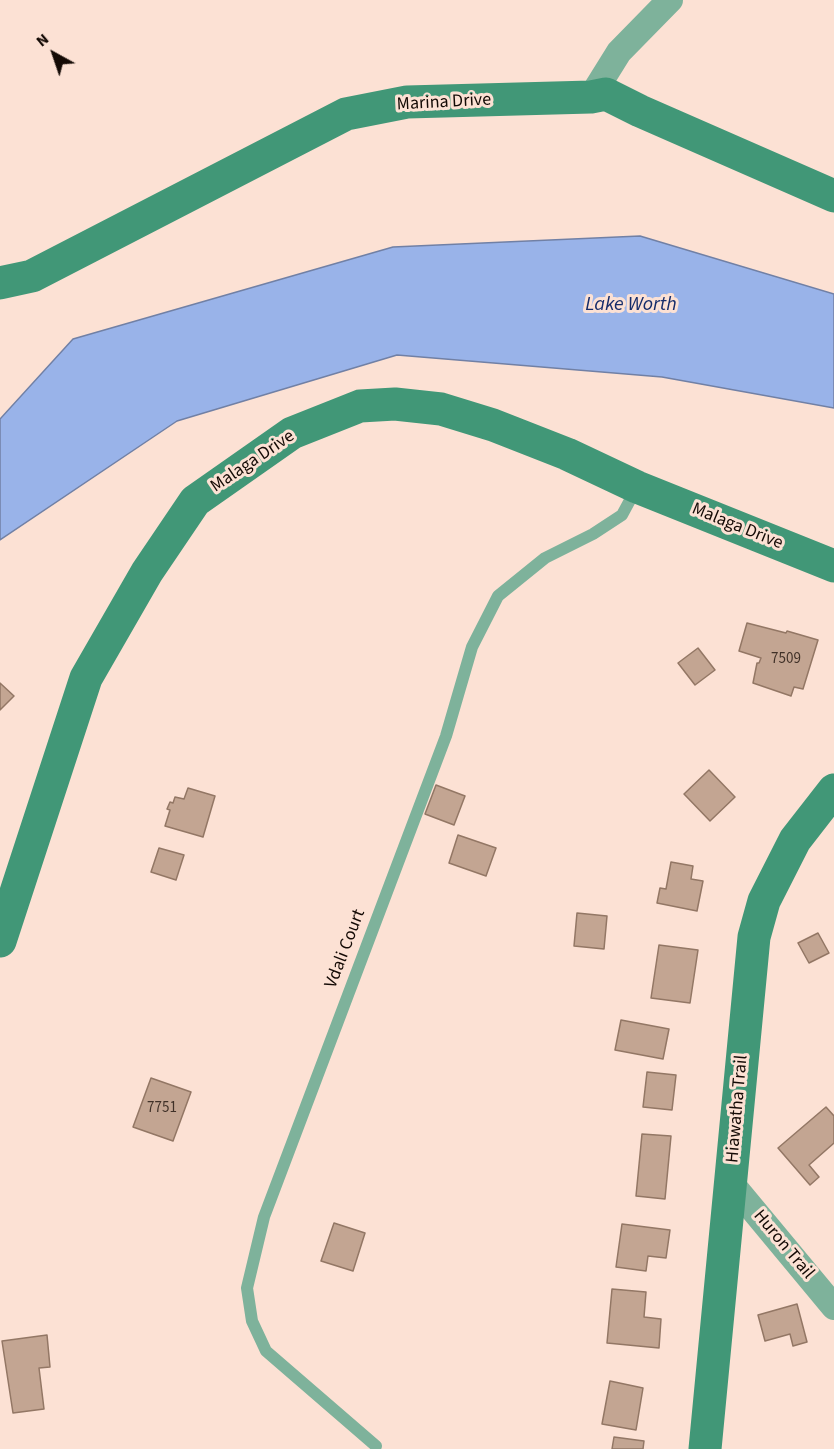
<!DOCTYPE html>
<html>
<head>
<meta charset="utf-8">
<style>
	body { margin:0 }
	#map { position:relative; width:834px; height:1449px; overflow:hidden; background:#fce1d4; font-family:"Source Sans 3",sans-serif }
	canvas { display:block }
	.north { position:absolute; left:24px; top:24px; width:60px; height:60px; -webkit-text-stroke:4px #fce1d4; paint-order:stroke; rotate:320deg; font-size:16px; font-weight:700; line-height:24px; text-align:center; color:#140a05 }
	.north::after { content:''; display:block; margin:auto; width:21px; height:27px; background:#140a05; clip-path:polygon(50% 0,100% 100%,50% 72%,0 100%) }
</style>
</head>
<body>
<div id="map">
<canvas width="834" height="1449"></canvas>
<div class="north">N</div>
</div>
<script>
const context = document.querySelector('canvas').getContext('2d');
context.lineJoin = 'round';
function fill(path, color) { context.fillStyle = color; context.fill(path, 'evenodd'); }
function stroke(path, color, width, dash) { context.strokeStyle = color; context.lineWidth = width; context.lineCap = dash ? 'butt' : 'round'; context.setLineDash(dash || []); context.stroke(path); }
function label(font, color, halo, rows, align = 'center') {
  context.font = font + ' "Source Sans 3",sans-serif'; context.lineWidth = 6; context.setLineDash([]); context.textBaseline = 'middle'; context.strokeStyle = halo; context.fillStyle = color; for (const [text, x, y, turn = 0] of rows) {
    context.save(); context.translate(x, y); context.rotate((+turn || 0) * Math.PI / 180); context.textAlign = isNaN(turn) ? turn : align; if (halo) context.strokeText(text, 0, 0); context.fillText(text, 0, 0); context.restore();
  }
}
const water = new Path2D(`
	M640,236L834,294V408L662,377L397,355L177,421L0,540V419L73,339L393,247Z`);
fill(water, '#99b3e9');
stroke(water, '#7180a5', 1.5);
const building = new Path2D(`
	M747,623L786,633L787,631L818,640L803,689L794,687L791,696L753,683L757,663H759L761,658L739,651Z
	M698,648L715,670L695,685L678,663Z
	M0,683L14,696L0,710Z
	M709,770L735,797L710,821L684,794Z
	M436,785L465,796L454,825L425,814Z
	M188,788L215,796L203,837L165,826L170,810L167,809L170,802L173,803L175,797L184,799Z
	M458,835L496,848L486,876L449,863Z
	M159,848L184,855L176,880L151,872Z
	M671,862L693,866L691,879L703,881L697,911L657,903L660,888L666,889Z
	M577,913L607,916L604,949L574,946Z
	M818,933L829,953L809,963L798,943Z
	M659,945L698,950L690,1003L651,998Z
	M621,1020L669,1029L663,1059L615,1050Z
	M647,1072L676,1075L672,1110L643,1107Z
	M151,1078L191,1092L173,1141L133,1127Z
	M826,1107L834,1116V1143L809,1165L819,1177L810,1185L778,1148Z
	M642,1134L671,1136L665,1199L636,1196Z
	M334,1223L365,1233L353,1271L321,1261Z
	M622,1224L670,1230L666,1258L648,1256L646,1271L616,1267Z
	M612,1289L646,1292L644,1317L661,1319L659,1348L607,1343Z
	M797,1304L807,1342L793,1346L790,1334L765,1341L758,1315Z
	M47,1335L50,1367L39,1368L44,1409L13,1413L2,1341Z
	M610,1381L643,1388L636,1430L602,1424Z
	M614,1437L644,1441L643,1449H612Z`);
fill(building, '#c3a592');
stroke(building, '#937765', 1.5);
stroke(new Path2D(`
	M376,1446L266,1351L252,1321L247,1288L264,1217L446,736L472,647L498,596L545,558L593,534L622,515L636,489`), '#7eb29b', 12);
stroke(new Path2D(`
	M591,97L619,52L670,0
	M731,1183L834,1307`), '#7eb29b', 26);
stroke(new Path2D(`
	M0,283L32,276L346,114L407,102L591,97L606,94L640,111L834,196
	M0,941L86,678L147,572L195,501L292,433L360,406L395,404L441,409L493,425L567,454L637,487L834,566
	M705,1449L754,937L764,901L795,840L834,790`), '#419777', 33);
label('15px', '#403128', null, [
	["7509",786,660],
	["7751",162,1109]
]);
label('18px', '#140a05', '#fce1d4', [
	["Marina Drive",444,103,-3],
	["Malaga Drive",253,462,-34],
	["Malaga Drive",737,527,22],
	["Vdali Court",346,949,-69],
	["Hiawatha Trail",738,1109,-85],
	["Huron Trail",783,1245,50]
]);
label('italic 20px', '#152c6a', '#fce1d4', [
	["Lake Worth",631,306]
]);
</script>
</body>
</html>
